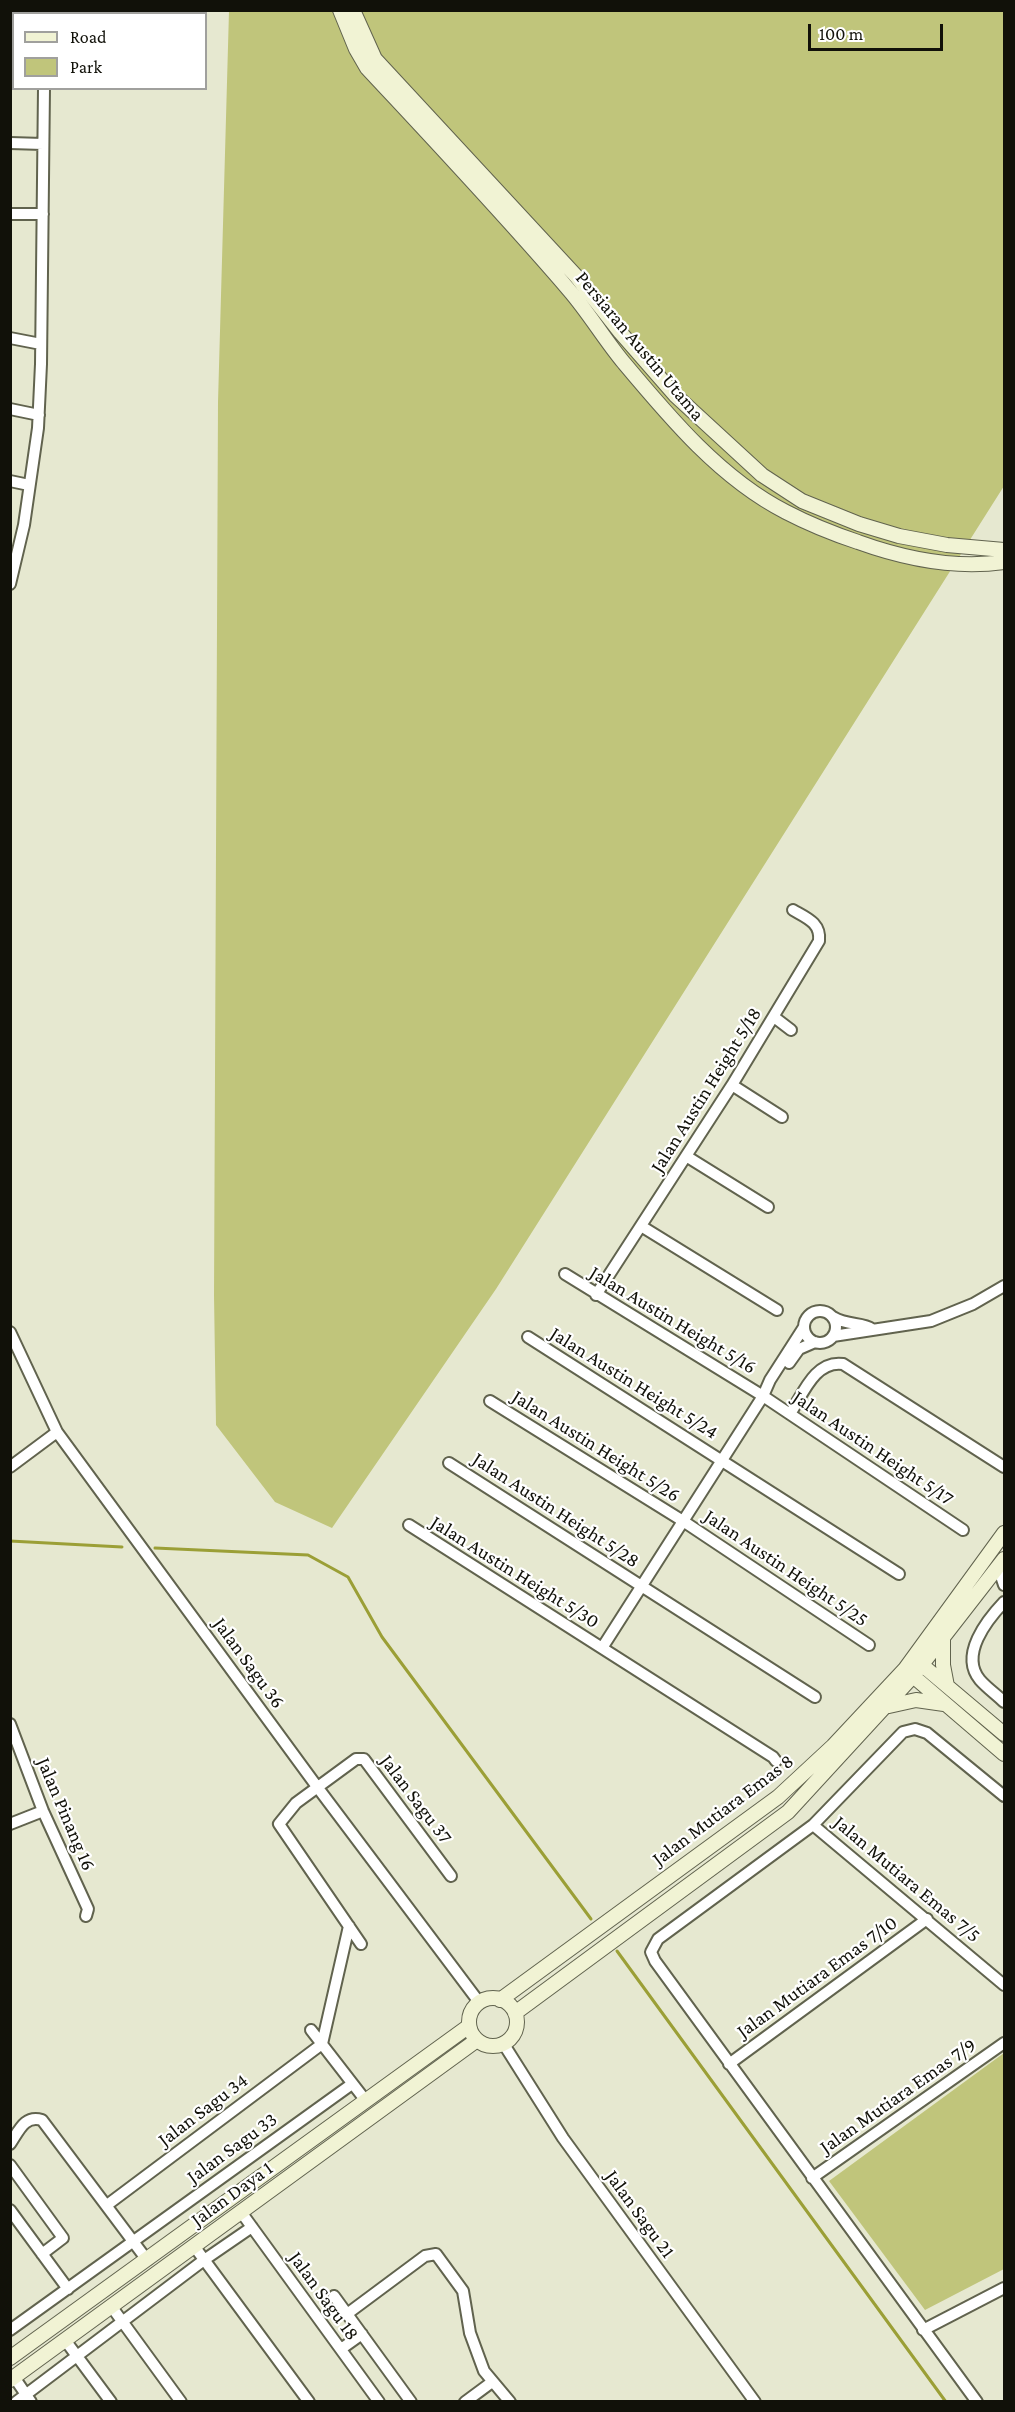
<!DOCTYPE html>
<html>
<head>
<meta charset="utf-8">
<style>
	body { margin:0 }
	#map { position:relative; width:1015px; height:2412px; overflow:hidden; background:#e6e8d0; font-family:"Crimson Pro",serif }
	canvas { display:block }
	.frame { position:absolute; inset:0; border:12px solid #111109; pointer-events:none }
	.legend { position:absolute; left:12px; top:12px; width:195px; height:78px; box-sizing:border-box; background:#fff; border:2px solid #a0a09d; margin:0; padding:8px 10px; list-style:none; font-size:18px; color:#111109 }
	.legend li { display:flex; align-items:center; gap:12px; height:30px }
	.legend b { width:30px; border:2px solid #a0a09d }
	.scale { position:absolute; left:808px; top:24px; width:135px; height:27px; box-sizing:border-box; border:3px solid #111109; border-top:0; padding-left:8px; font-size:18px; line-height:21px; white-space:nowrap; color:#111109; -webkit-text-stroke:4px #fff; paint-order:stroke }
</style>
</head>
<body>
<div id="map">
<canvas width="1015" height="2412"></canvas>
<div class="frame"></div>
<ul class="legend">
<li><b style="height:8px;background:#f1f3d4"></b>Road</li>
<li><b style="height:16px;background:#c0c57b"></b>Park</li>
</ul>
<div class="scale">100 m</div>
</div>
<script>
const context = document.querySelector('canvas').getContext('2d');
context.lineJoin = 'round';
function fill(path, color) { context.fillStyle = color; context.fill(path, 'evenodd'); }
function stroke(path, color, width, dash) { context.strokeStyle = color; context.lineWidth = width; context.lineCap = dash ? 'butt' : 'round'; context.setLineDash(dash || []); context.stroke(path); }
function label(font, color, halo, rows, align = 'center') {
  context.font = font + ' "Crimson Pro",serif'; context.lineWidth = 4.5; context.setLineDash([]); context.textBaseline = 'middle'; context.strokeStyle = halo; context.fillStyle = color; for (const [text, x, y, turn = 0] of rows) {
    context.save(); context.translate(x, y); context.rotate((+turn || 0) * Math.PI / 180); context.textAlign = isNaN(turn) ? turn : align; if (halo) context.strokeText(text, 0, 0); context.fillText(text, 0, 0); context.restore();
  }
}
fill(new Path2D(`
	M229,11H1004V486L496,1289L332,1528L275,1502L216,1425L214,1295L218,402Z
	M1004,2053V2269L925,2310L829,2181Z`), '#c0c57b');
stroke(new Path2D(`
	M10,1541L122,1547
	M155,1548L308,1555L348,1577L382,1637L591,1919
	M617,1951L946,2402`), '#9b9f36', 3);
const street = new Path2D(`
	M44,14V10
	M10,73H14
	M10,143L43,144
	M10,214H43
	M10,338L41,344
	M10,409L39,415
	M10,481L29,485
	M10,584L24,525L38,428L41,364L44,88
	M774,1017L791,1030
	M732,1085L782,1117
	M686,1156L768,1207
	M641,1226L777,1310
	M565,1274L763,1396L963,1530
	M596,1295L732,1085L819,941C821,923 807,918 793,910
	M804 1327a16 16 0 1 1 32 0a16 16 0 1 1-32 0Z
	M833,1317C848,1326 862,1322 872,1329
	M10,1332L57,1432L318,1788L479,2002
	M833,1336L931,1321L973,1304L1004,1286
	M528,1337L899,1574
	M789,1363L799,1349L815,1342
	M490,1401L683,1521L869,1645
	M790,1414C803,1394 815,1360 843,1364L1004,1467
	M449,1463L815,1697
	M10,1467L57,1432
	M409,1525L773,1757L776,1761
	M998,1567L1004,1585
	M1004,1602C987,1620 959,1655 980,1680C987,1688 997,1695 1004,1702
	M602,1648L763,1396L770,1380L804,1327
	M10,1724L43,1811L88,1909L86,1916
	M10,1824L43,1811
	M813,1825L1004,1985
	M361,1944L279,1824L296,1803L356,1759H364L451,1876
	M311,2030L366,2101
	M503,2043L563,2138L755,2402
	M729,2064L927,1919
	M10,2144C19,2131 24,2115 42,2120L147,2260
	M10,2165L63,2238L42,2254
	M812,2178L1004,2043
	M107,2205L322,2044L349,1926
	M10,2210L68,2289
	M241,2212L379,2402
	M194,2246L309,2402
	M334,2296L411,2402
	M111,2306L181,2402
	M347,2314L425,2256L436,2254L463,2291L470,2333L484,2371L510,2402
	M10,2330L352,2084
	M923,2330L1004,2288
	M65,2340L111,2402
	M341,2349L362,2334
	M14,2377L31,2402
	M16,2402L204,2260L252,2227
	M465,2402L492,2382
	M977,2402L655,1961L651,1952L658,1939L813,1825L903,1732L915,1729L927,1733L1004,1796`);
const secondary = new Path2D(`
	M340,10L356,49L367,68C435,141 504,214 569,290C589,313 604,339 624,363C670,418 721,479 786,512C809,524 834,534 858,542C905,559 955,569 1004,562
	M353,10L375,59L576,276L620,332L675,395L762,475L802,501L859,524L899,536L947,545L1004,550
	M943,1638V1665L947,1686
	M915,1659L1004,1734
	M906,1670L1004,1754
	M889,1706L916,1700L944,1704
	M469 2022a24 24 0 1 1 48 0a24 24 0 1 1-48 0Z
	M500,2000L778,1797L833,1746L905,1669L1004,1533
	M515,2013L788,1812L913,1676L1004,1559
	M10,2358L469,2026
	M10,2380L477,2040`);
stroke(street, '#61634e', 14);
stroke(secondary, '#61634e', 16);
stroke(street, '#fff', 10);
stroke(secondary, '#f1f3d4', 14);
label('20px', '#111109', '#fff', [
	["Persiaran Austin Utama",640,346,50],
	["Jalan Austin Height 5/18",706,1090,-58],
	["Jalan Austin Height 5/16",673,1320,31],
	["Jalan Austin Height 5/24",634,1383,32],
	["Jalan Austin Height 5/26",596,1446,32],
	["Jalan Austin Height 5/17",873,1448,34],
	["Jalan Austin Height 5/28",556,1510,33],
	["Jalan Austin Height 5/25",786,1568,34],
	["Jalan Austin Height 5/30",515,1572,32],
	["Jalan Sagu 36",249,1663,54],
	["Jalan Sagu 37",416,1799,53],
	["Jalan Mutiara Emas 8",723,1810,-37],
	["Jalan Pinang 16",66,1814,67],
	["Jalan Mutiara Emas 7/5",907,1879,40],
	["Jalan Mutiara Emas 7/10",817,1977,-36],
	["Jalan Mutiara Emas 7/9",898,2096,-35],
	["Jalan Sagu 34",203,2110,-37],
	["Jalan Sagu 33",232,2148,-36],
	["Jalan Daya 1",232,2194,-36],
	["Jalan Sagu 21",640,2214,54],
	["Jalan Sagu 18",324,2296,54]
]);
</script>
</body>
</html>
